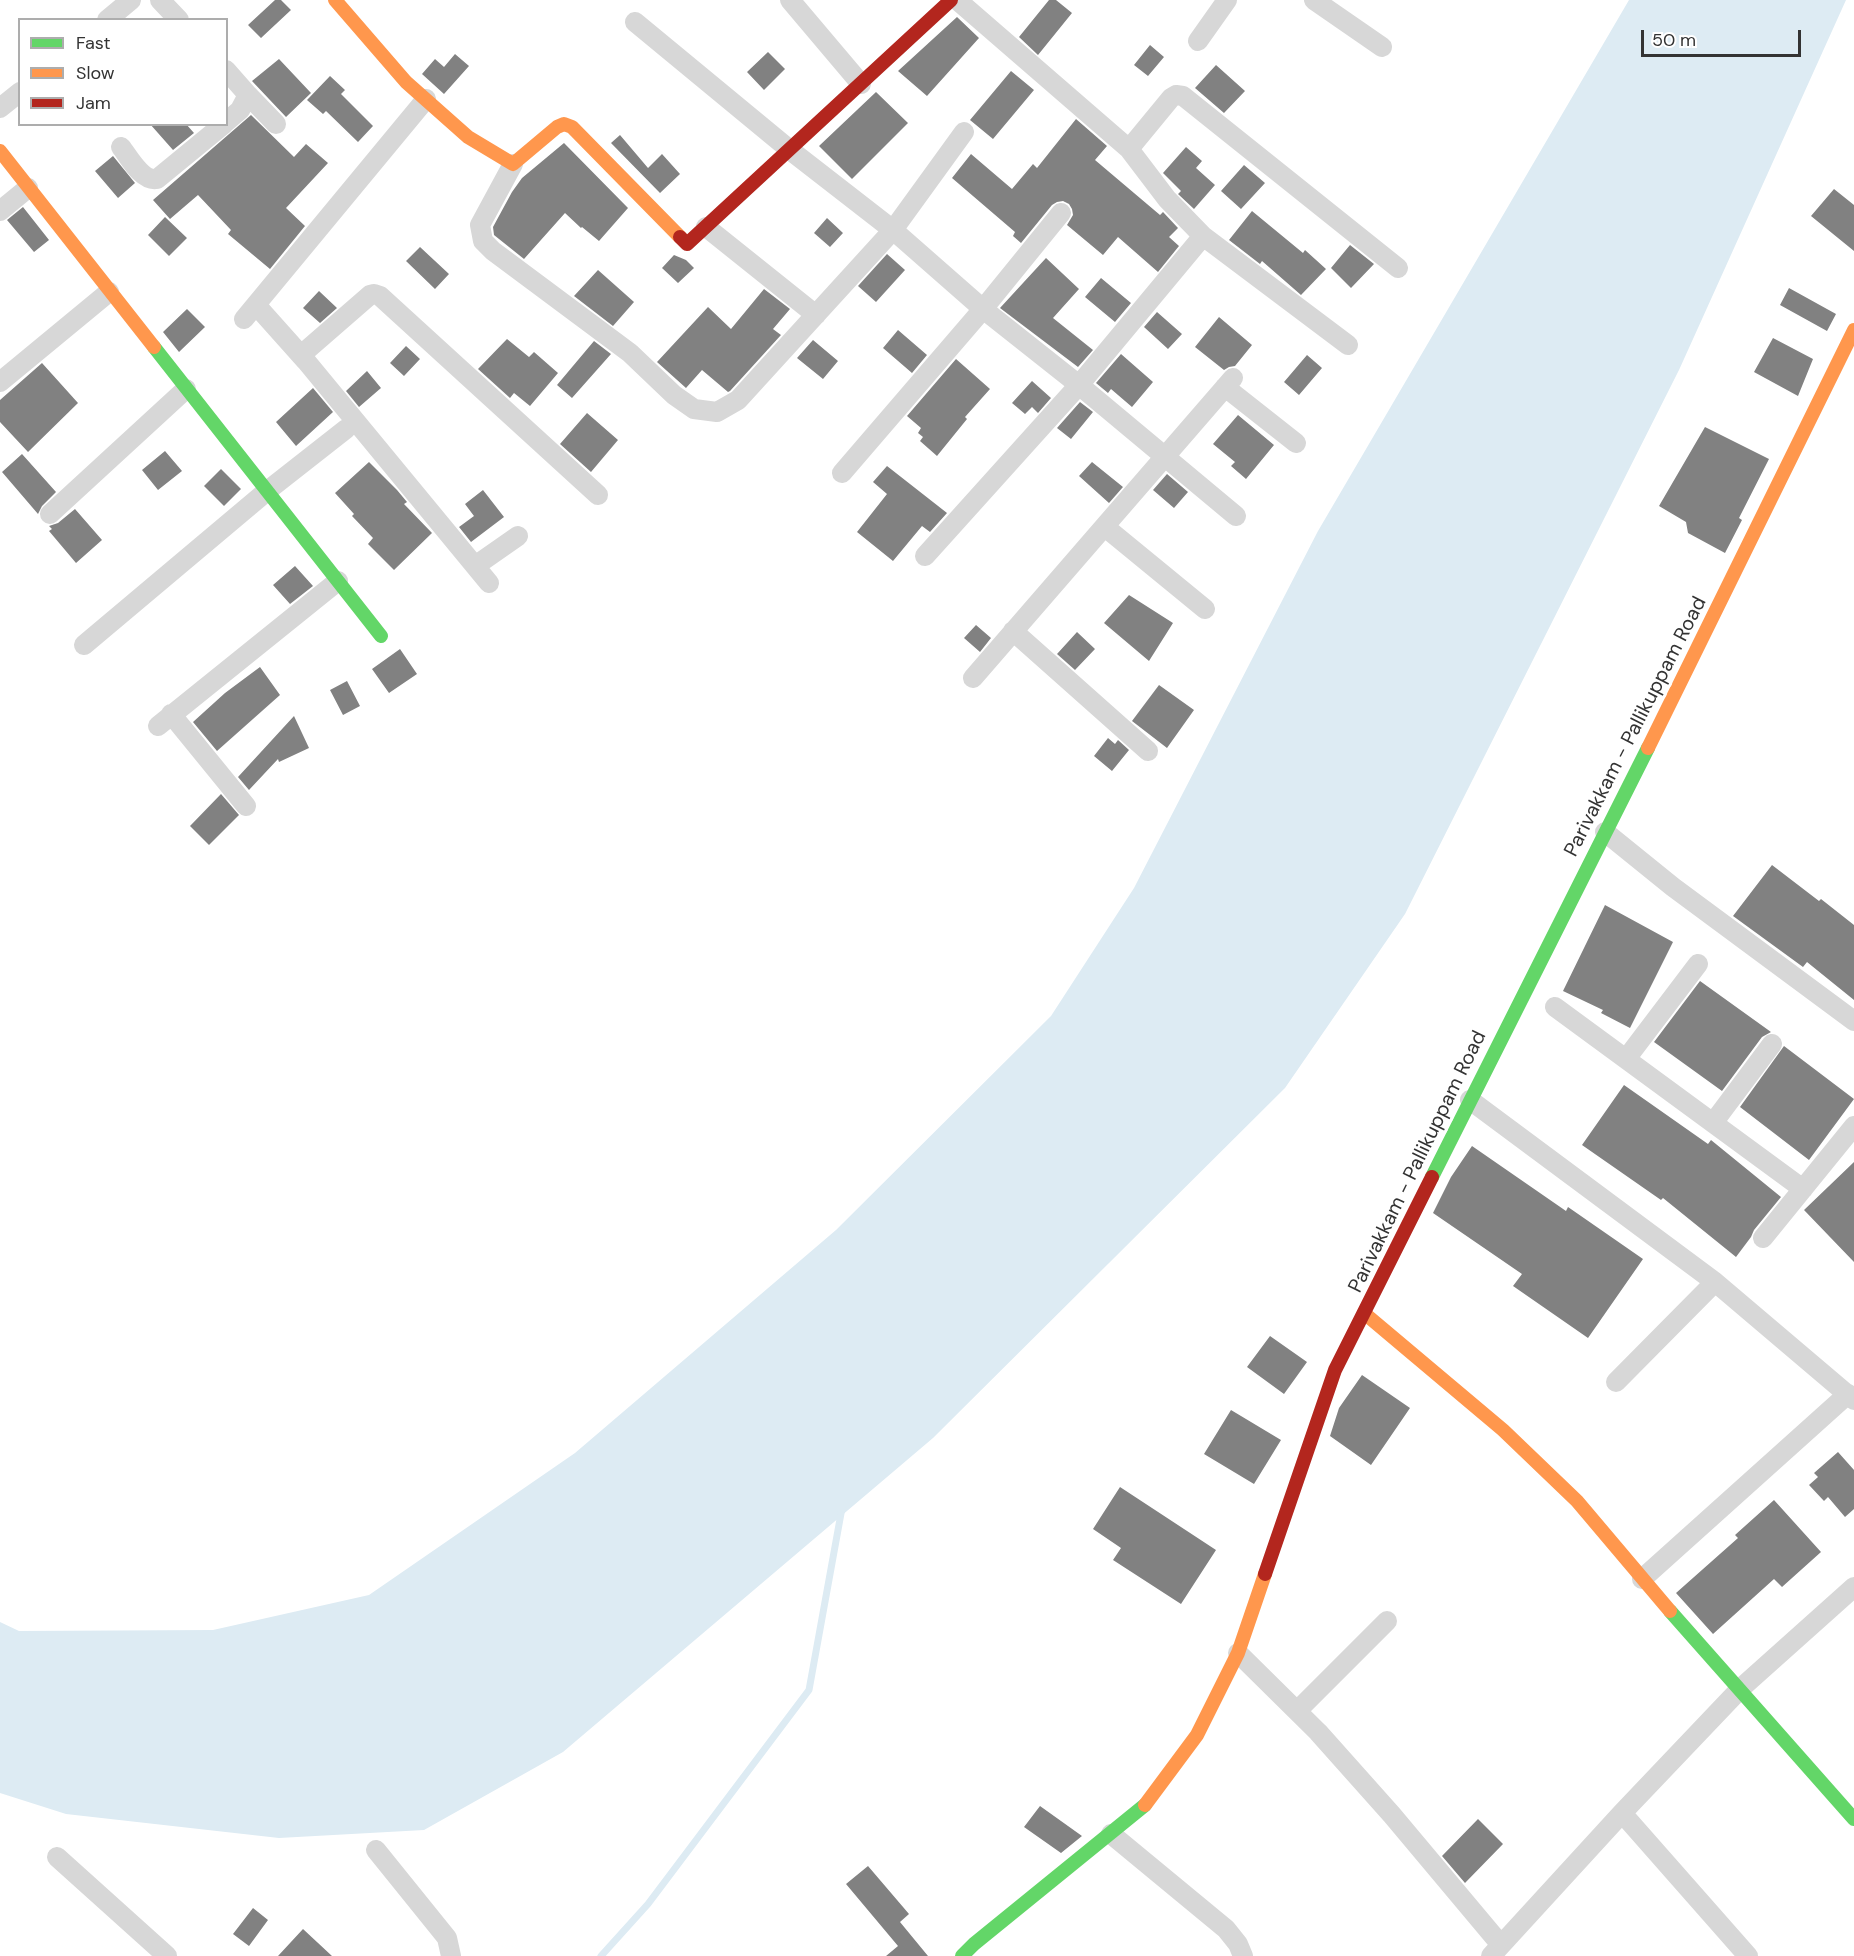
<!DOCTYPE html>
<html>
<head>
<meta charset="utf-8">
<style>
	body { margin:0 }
	#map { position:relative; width:1854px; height:1956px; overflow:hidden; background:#fff; font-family:"DM Sans",sans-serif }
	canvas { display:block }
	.legend { position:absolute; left:18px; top:18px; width:210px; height:108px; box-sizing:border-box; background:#fff; border:2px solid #adadad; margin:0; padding:8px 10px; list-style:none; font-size:18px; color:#333 }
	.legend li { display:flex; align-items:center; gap:12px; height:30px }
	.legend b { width:30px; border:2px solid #adadad }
	.scale { position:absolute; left:1641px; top:30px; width:160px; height:27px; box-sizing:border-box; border:3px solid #333; border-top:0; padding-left:8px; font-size:18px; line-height:21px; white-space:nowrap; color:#333; -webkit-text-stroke:4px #fff; paint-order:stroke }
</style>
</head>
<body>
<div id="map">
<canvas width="1854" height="1956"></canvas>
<ul class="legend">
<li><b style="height:8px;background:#63d668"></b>Fast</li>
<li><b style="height:8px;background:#ff974d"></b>Slow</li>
<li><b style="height:8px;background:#b3261e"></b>Jam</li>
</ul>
<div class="scale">50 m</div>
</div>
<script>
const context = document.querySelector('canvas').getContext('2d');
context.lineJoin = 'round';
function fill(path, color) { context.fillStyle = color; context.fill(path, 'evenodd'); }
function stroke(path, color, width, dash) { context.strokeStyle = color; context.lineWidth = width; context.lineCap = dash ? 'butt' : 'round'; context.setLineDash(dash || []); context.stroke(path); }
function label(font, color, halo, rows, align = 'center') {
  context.font = font + ' "DM Sans",sans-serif'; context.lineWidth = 6; context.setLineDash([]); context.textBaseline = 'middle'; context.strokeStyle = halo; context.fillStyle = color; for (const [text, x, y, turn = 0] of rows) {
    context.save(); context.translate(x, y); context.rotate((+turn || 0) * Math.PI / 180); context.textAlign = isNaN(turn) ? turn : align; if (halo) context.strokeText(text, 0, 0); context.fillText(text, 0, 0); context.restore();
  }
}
fill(new Path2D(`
	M1629,0H1846L1679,370L1405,914L1285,1088L933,1438L563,1752L424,1830L279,1838L66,1814L0,1793V1622L19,1631L213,1630L369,1595L575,1453L836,1230L1051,1016L1134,888L1318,531Z`), '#ddebf3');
stroke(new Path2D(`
	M601,1956L648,1904L809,1690L842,1508`), '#ddebf3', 7);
fill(new Path2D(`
	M275,0H281L291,10L261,38L248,25Z
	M1049,0H1056L1072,13L1038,55L1019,37Z
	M957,17L979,38L927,96L898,71Z
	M1150,45L1164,57L1148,76L1134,65Z
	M768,52L785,69L764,90L747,72Z
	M455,54L469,66L444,94L422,74L435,59L444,67Z
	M279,59L311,93L286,117L252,81Z
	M1216,65L1245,91L1224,113L1195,88Z
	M1011,71L1034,90L993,139L970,120Z
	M330,76L345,90L341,94L373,126L358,142L326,111L323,114L307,100Z
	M876,92L908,123L852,179L819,146Z
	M251,115L294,157L306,144L328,163L286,208L305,226L270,269L228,234L231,230L198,195L170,219L153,200Z
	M1076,119L1107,146L1095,160L1160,215L1163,212L1178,228L1169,237L1179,246L1158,272L1118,237L1103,255L1067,225L1073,215L1072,209L1069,204L1063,201L1057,202L1052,205L1021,243L1013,236L1015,232L952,178L971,154L1012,189L1033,164L1037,168Z
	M150,124H186L194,133L173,150Z
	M620,135L648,168L662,154L680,174L660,193L611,143Z
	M564,143L628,208L599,241L582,227L581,228L565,213L524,259L494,235L493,227L512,192L522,178Z
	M1186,147L1202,161L1196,168L1215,185L1194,209L1178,194L1181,191L1163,173Z
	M113,156L135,183L118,198L95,171Z
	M1244,165L1265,183L1241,209L1221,191Z
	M1834,189L1854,205V251L1811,216Z
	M23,207L49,240L34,252L7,220Z
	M1252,211L1303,253L1305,250L1326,269L1301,295L1262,261L1260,264L1229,240Z
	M165,217L187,238L169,256L148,235Z
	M827,218L843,233L830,247L814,233Z
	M1350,245L1374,264L1351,288L1331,268Z
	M420,247L449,274L435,289L406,261Z
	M887,254L905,270L876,302L858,286Z
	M674,255L686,260L694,268L678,283L662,268Z
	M1046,258L1079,289L1053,318L1093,350L1078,367L1000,308Z
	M598,270L634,302L613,326L574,296Z
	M1101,278L1131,303L1115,322L1085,297Z
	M1789,288L1836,314L1827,331L1780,305Z
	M764,289L790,309L773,329L781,335L730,391L728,392L702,370L686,388L657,362L708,307L731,329Z
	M319,291L337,308L320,323L303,308Z
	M187,309L205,327L179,352L163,332Z
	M1157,312L1182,334L1168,349L1144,327Z
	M1219,317L1252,345L1235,366L1229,367L1224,370L1195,347Z
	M898,330L927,355L912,373L883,348Z
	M1773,338L1813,359L1798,396L1754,372Z
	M507,339L529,357L534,352L558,373L530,406L514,393L510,398L478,369Z
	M813,340L838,361L823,379L797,358Z
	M594,341L611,354L572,398L557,385Z
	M406,346L420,359L404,376L390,363Z
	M1121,354L1153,382L1132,407L1111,389L1108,393L1096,383Z
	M1307,355L1322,368L1299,395L1284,382Z
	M956,359L990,389L965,417L967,419L937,456L920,441L923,437L918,433L921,428L907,416Z
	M42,363L78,403L28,452L0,422V400Z
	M367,371L381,388L359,407L346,391Z
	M1032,381L1051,398L1038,413L1032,407L1025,414L1012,403Z
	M313,388L333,412L296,446L276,422Z
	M1080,402L1093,412L1071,439L1057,428Z
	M587,413L618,440L591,472L560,444Z
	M1238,415L1274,445L1246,479L1231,466L1235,462L1213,444Z
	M1705,427L1769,459L1739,518L1742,520L1725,553L1688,533L1686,522L1659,506Z
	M165,451L182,471L158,490L142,470Z
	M22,454L56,492L42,506L38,514L2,472Z
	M369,462L397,490L407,502L404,504L432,533L394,570L368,544L373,538L352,516L354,514L335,493Z
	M1092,462L1123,487L1109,503L1079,476Z
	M887,466L947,513L930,532L922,526L893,561L857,532L887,494L873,482Z
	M221,469L241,489L224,506L204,486Z
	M1167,474L1188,492L1174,508L1153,490Z
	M483,490L504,517L471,542L459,527L474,516L465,504Z
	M75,509L102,540L76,563L49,531L52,529L49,526L58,523Z
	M295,566L313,586L290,604L273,585Z
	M1129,595L1173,623L1149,661L1104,623Z
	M976,625L991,638L980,652L964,638Z
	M1077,632L1095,649L1075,670L1057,654Z
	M400,649L417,674L389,693L372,669Z
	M260,667L280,695L217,751L193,722L225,693Z
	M347,681L360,706L343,715L330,690Z
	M1159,685L1194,710L1167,748L1132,721Z
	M294,716L309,748L279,762L278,759L249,790L238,777Z
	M1108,738L1115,744L1118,740L1129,750L1112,771L1094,756Z
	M221,794L239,815L209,845L190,826Z
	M1772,865L1819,901L1821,899L1854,925V1000L1807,962L1803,967L1733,916Z
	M1605,905L1673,942L1630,1028L1601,1013L1603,1010L1563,991Z
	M1700,981L1771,1032L1762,1037L1722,1091L1654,1042Z
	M1784,1046L1854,1099L1809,1160L1740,1107Z
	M1624,1085L1708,1144L1711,1140L1781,1197L1754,1230L1751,1237L1736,1257L1663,1198L1661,1200L1582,1145Z
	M1472,1146L1566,1211L1568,1207L1643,1259L1588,1338L1513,1286L1522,1274L1433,1213L1451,1177Z
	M1854,1162V1262L1804,1210Z
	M1270,1336L1307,1362L1284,1394L1247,1367Z
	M1362,1375L1410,1408L1371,1465L1330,1436L1339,1408Z
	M1231,1410L1281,1440L1254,1484L1204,1454Z
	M1838,1452L1854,1470V1509L1845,1517L1828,1497L1824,1501L1809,1485L1818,1477L1814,1473Z
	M1120,1487L1216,1550L1181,1604L1113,1560L1121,1548L1093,1529Z
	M1774,1500L1821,1552L1782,1587L1774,1579L1713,1634L1676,1593L1738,1538L1735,1535Z
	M1040,1806L1082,1836L1061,1853L1024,1827Z
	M1478,1819L1503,1844L1465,1883L1442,1856Z
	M868,1866L909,1914L900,1922L928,1956H886L898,1946L846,1884Z
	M253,1908L268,1920L249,1946L233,1934Z
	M303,1929L332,1956H278Z`), '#818181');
stroke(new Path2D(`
	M160,0L179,20
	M790,0L861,84
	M957,0L1129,149L1167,199L1203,236L1348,345
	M1314,0L1382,47
	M107,20L131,0
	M635,22L790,150L893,230L983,309L1079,385L1236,516
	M1198,41L1227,0
	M226,70L248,95L240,110L226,122
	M248,95L276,124
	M0,108L20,92
	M121,147C129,157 142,182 157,179L224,124
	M1129,149L1171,98L1176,95L1183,96L1398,268
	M513,164L480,225L483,241L493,251L630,353L674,395L694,409L717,412L738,400L893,230L964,132
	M0,211L28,188
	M706,227L816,315
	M256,305L306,361L489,583
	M244,319L426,99
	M301,355L370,295L374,294L380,296L598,495
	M0,382L109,292
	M1225,387L1296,443
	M842,473L983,309L1061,213
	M50,514L186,389
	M1105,527L1205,609
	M925,556L1079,385L1203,236
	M475,566L518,536
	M1013,631L1148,751
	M84,645L267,491L346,429
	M973,678L1233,378
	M171,714L246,806
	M158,726L338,581
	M1605,832L1673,887L1854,1021
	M1555,1007L1803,1189
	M1626,1059L1698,964
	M1470,1100L1715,1282L1854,1400
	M1713,1123L1772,1044
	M1763,1238L1854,1126
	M1616,1382L1715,1282
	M1642,1579L1848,1394
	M1238,1653L1318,1732L1392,1815L1501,1945
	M1297,1711L1387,1621
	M1622,1813L1748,1956
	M1111,1834L1226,1929L1238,1944L1243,1956
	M376,1850L447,1938L451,1956
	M57,1857L167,1956
	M1491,1956L1622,1813L1740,1689L1854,1587`), '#d7d7d7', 20);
stroke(new Path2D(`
	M154,347L381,636
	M1432,1177L1648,748
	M1670,1611L1854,1819
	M962,1956L974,1944L1145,1805`), '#63d668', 14);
stroke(new Path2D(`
	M335,0L406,82L468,137L513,164L557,127L564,124L572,127L680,237
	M0,151L154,347
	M1648,748L1854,330
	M1364,1313L1503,1430L1577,1501L1670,1611
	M1145,1805L1197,1735L1238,1653L1265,1574`), '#ff974d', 14);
stroke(new Path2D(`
	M680,237L687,244L951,0
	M1265,1574L1335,1370L1432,1177`), '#b3261e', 14);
label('20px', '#333', '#fff', [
	["Parivakkam - Pallikuppam Road",1636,727,-63],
	["Parivakkam - Pallikuppam Road",1418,1162,-64]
]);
</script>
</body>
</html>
